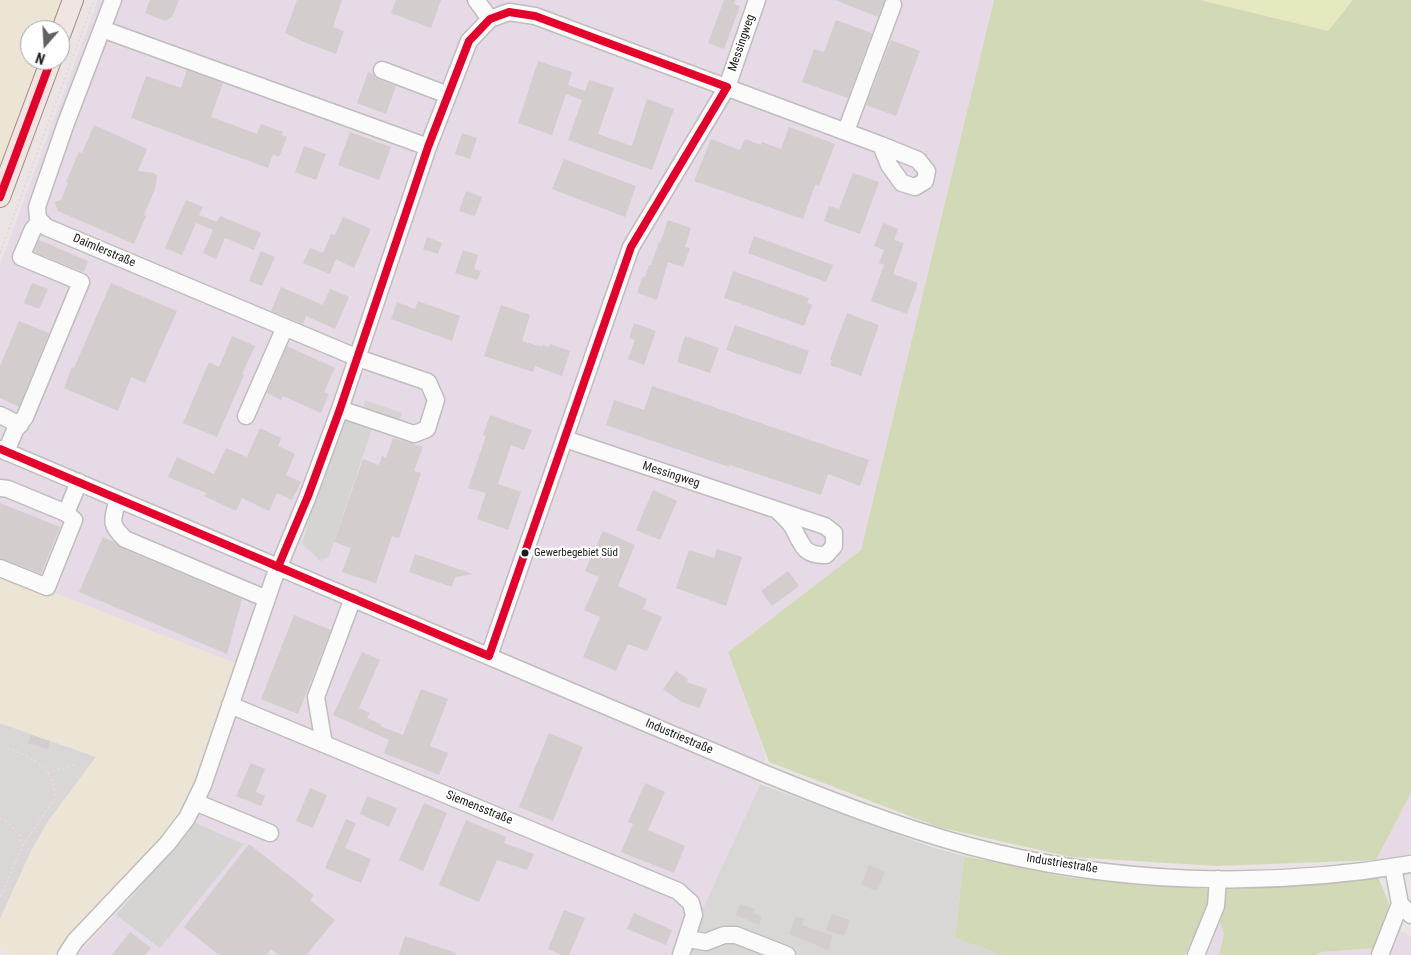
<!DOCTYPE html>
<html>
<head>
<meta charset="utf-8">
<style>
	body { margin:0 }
	#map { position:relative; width:1411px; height:955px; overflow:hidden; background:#eae5e4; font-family:"Roboto Condensed",sans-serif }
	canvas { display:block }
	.north { position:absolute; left:20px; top:20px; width:50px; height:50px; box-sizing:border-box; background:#fff; border:1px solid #a4a4a4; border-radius:50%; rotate:199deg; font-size:14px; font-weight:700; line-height:20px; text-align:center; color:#1b1b1b }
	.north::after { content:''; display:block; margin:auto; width:18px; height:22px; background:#636261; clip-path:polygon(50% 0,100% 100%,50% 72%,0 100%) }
</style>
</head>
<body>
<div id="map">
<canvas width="1411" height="955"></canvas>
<div class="north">N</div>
</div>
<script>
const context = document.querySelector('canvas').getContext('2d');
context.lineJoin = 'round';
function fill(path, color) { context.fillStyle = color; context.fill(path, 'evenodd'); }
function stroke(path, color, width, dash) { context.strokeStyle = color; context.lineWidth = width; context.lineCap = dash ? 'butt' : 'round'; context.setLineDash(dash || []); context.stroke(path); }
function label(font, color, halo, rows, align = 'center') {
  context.font = font + ' "Roboto Condensed",sans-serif'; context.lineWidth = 4.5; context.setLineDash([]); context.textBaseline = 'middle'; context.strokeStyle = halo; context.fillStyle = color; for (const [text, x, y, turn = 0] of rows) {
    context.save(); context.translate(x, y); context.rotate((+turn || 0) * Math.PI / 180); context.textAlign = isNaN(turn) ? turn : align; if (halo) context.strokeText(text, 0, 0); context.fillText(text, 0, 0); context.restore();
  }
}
fill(new Path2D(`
	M0,723L96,757L49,820L32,849L0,919Z
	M760,784L931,847L964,856L955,938L1002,955H675L686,919L704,906Z`), '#d9d6d6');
fill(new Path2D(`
	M98,0H994L861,550L728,652L765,754L760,784L704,906L686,919L675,955H78L172,849L250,669L0,572V265Z
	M1411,793V855L1376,860Z
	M1206,910L1218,916L1224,934L1219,955H1185Z
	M1399,930L1411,936V955H1316L1321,952L1377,948L1391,952Z`), '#e6dae6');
fill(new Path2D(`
	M0,0H64L53,30H30V60H42L0,174Z
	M0,572L237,664L196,782L181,813L161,840L54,955H13L0,949V919L32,849L49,820L96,757L0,723Z`), '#ece4d5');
fill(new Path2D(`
	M1200,0H1353L1329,32Z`), '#e6e9c0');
fill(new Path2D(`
	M994,0H1200L1328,31L1353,0H1411V793L1376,860L1217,866L1071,857L938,827L769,762L728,652L861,550Z
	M964,856L1072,878L1220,890L1378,877L1389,903L1388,917L1377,948L1321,952L1316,955H1219L1224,934L1218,916L1206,910L1185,955H1002L955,938Z`), '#d1d9b7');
fill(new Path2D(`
	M365,400L402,413L395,433L373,426L329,556L321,561L302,544L311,513L351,406L363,409Z
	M195,823L244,844L160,948L116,915Z`), '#d6d4d3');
fill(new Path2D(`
	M150,0H179L172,17L165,21L145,13Z
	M297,0H342L333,27L344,31L336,54L304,42L285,33Z
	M396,0H441L431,28L391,13Z
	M724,0H735L734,4L740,6L724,49L708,43Z
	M835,0H885L878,17Z
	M836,20L872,33L848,98L802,82L814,49L824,52Z
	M891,40L920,51L896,116L866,105Z
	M538,61L572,72L568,85L585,91L589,80L614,88L598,134L632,146L647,99L674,109L652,170L568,140L582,100L566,94L552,135L518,123Z
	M187,70L223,83L211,117L257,134L261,124L283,132L282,135L287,137L279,157L273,154L268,168L131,118L146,76L181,88Z
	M368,72L373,74L378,79L396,86L386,114L357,103Z
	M94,125L147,149L138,171L154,173L157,176L155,189L144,215L146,216L134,244L58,211L54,202L61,200L68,183L66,182L79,152L82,153Z
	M789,127L835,144L819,186L815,185L803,219L694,181L711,139L740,150L745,139L761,145L762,142L781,149Z
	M350,132L391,147L379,180L338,165Z
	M462,133L477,138L470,159L455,154Z
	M304,146L326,154L316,180L295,172Z
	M564,159L636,186L625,217L552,189Z
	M853,173L879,182L860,234L824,221L829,206L839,209Z
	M466,191L482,197L475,216L459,211Z
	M186,200L203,207L199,215L217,222L220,216L261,233L254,250L225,238L216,259L203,253L213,230L196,223L182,255L165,248Z
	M343,217L371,229L354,268L336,259L330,274L303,263L310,248L323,253L331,234L335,235Z
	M668,220L691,228L685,247L690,248L683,267L668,262L657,300L637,293L643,276L645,277L649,265H651L659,242L660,243Z
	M883,223L898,229L894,240L904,243L893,274L918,283L907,314L871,301L884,265L879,263L884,250L874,246Z
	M754,236L833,265L826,282L748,253Z
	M427,237L442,243L438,254L423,249Z
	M39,240L88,261L84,272L34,252Z
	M463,250L478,255L474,269L481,271L477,280L455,273Z
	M261,251L275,257L262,286L249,281Z
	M733,271L809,298L807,303L812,305L804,326L724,298Z
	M32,283L48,289L39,309L24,303Z
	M111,283L177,311L145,383L131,377L118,411L64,388L72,367L74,368Z
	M281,287L323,305L330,289L349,297L335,329L306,316L303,324L271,311Z
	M418,301L460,316L452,341L391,319L397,302L415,309Z
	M501,305L530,315L522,341L542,347L543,345L549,347L550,344L570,351L562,376L535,366L533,372L484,356Z
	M847,313L879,325L861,376L830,365L832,360L830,359Z
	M19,321L49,333L19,407L0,398V366Z
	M634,323L656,331L644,365L628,359L635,340L629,338Z
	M735,325L809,351L801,375L726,350Z
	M232,336L255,346L242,374L244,375L217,437L183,423L209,362L219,367Z
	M685,336L719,348L710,373L677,362Z
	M287,346L335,368L324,392L329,394L321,413L283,396L281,400L267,393Z
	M652,386L869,460L860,486L828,474L821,495L730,465L729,467L606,425L614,400L644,410Z
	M490,415L532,430L524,450L511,445L498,484L521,492L508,530L477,519L486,493L468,488L486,436L483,435Z
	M260,428L281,438L278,446L295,454L286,475L301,482L292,500L277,493L269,511L242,498L236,511L204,496L206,493L168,477L177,457L214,474L226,448L247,457Z
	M393,438L423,447L414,471L421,473L399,538L392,536L376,583L342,572L351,548L334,542L363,459L379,465L382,456L386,458Z
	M653,490L677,501L660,540L636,530Z
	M0,503L60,527L41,574L0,558Z
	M603,531L635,545L618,586L647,599L643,609L662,617L647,651L628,644L616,671L583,657L600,617L584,610L599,577L585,571Z
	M103,537L114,542L121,548L242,599L227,654L79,592Z
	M717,549L742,557L726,606L676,588L689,550L714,558Z
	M415,554L473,574L455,577L452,587L409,572Z
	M788,571L799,586L772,606L761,591Z
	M294,615L331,630L298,714L261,699Z
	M362,652L380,660L359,708L370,713L367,718L381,724L380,726L403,735L421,689L448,699L430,746L448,753L439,775L384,753L389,740L333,715Z
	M676,671L688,679L687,682L707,689L700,707L699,708L682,702L663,689Z
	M549,733L583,747L553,821L519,807Z
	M31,735L50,741L48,749L28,743Z
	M251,763L265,769L256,792L265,796L261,806L236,796Z
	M645,783L665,792L648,830L685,846L674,873L621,852L633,824L628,822Z
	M310,788L327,795L313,828L296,821Z
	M367,796L397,808L389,827L360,814Z
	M424,803L447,813L423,871L399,860Z
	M346,819L356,823L345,848L371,859L361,883L325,868Z
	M466,820L506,837L504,843L534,854L527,870L497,860L479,902L439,885Z
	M249,844L314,895L310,900L335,920L306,955H279L271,949L266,955H219L184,927Z
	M869,865L885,872L877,891L861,885Z
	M740,904L755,909L753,913L762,916L759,925L736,915Z
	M564,910L585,918L569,955H562L548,949Z
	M634,913L672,930L666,945L627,929Z
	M832,914L850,920L844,936L826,930Z
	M796,916L804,919L802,925L833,936L828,950L789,934Z
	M130,932L151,948L145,955H112Z
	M405,936L456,953V955H399Z`), '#d3cdcd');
const minor = new Path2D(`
	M476,0L490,19
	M102,29L113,0
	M382,70L448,95
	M846,131L893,5
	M340,409L414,434L427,429L436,400L428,382L358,358L46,227L38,218L37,207L66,123L102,29L428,147
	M0,415L20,425
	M246,416L285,327
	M565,439L825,526L834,533V546L826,555C802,556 802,543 792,526C788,520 783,516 778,511
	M0,449L766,774C832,801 899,827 969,846C1112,884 1265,889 1411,864
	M6,452L15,430L25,417L81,282L21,257L33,229L40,221
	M0,488L8,489L66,513L74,520L47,587L0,568
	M118,499C113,519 108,523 125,539L267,599
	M66,513L79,482
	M489,656L631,247L727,87L757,0
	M230,705L678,891L691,903L694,915L681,955
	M324,744L316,697L353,598
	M195,802L270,833
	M1400,904L1411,915
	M688,939L706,942L724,935H736L787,955
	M66,955L75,941L167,844L187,818L203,785L274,578L308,496L340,409L428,147L469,41L490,19L509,12L535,16L881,145L918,160L927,171L925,181L915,187L902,183L889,165L881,145
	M1196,955L1216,906L1218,879
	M1380,955L1400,904L1393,867`);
const major = new Path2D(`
	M60,35L73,0
	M0,197L51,60`);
stroke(minor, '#bfbdbc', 19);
stroke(major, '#a08981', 22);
stroke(new Path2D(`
	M0,253L94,0
	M7,748C31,756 56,770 55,798L22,847
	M48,773L76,764
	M0,819L8,822L20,836L22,847L0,898`), '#ead7dc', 2, [2.5, 2.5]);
stroke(minor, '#fcfbfb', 16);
stroke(major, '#f0e5e2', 20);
stroke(new Path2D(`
	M0,197L51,60
	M0,449L489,656L631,247L727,87
	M278,567L308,496L340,409L428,147L469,41L490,19L509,12L535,16L727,87`), '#e4002b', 8);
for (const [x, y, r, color] of [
	[525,553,4.5,"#1b1b1b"]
]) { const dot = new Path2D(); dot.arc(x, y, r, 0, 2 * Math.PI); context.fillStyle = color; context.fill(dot); stroke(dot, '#fff', 2); }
label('11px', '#1b1b1b', '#fff', [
	["Gewerbegebiet Süd",534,553]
], 'left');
label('12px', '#1b1b1b', '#fff', [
	["Messingweg",742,43,-71],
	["Daimlerstraße",104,251,23],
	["Messingweg",671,475,18],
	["Industriestraße",679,737,23],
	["Siemensstraße",479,808,22],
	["Industriestraße",1062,864,9]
]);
</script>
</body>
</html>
